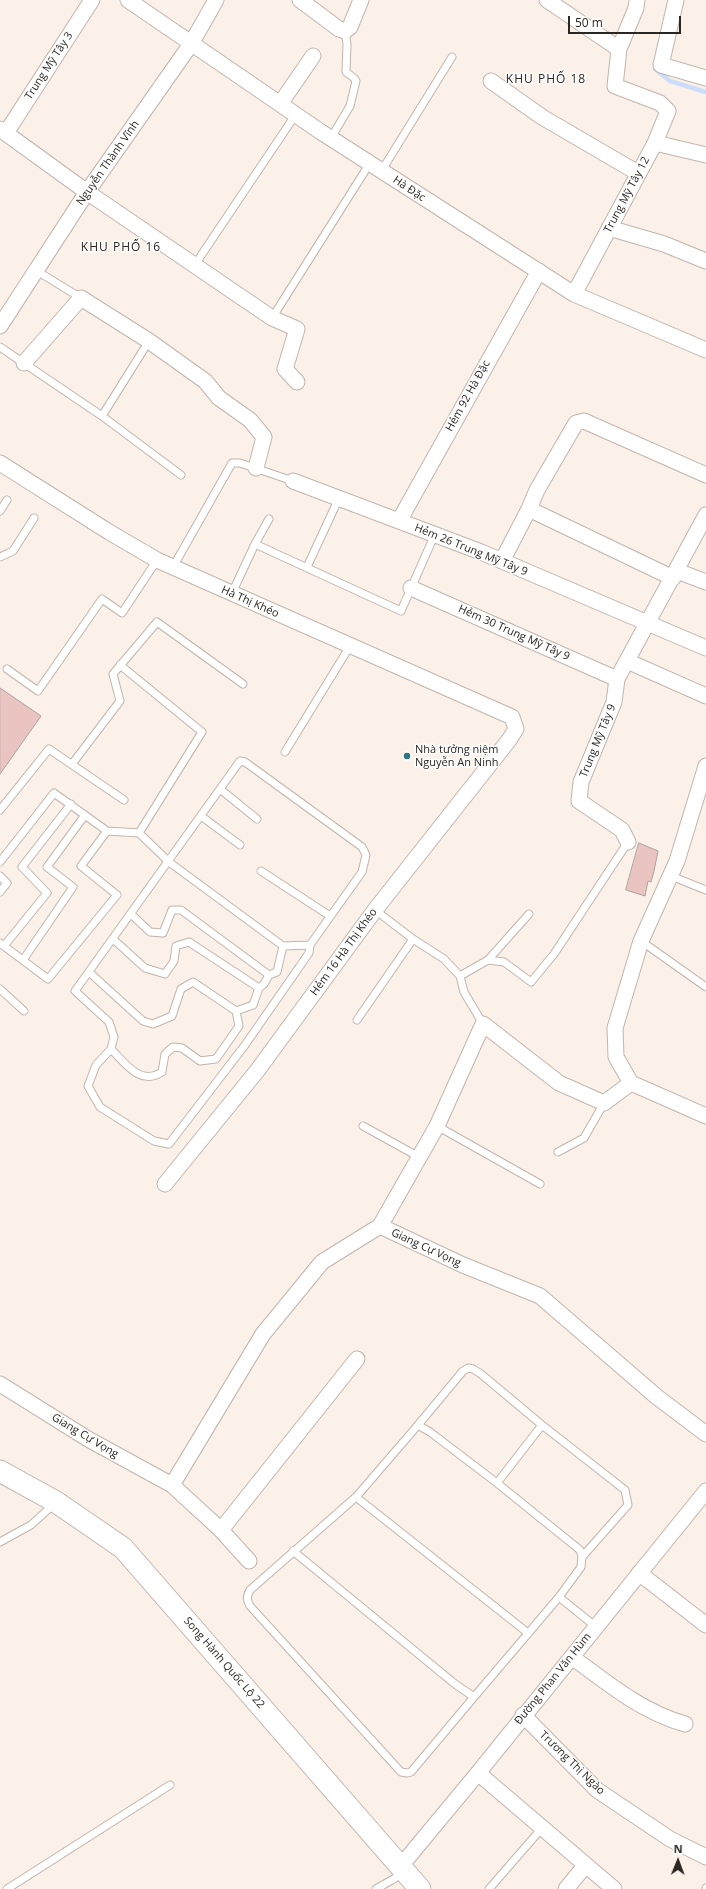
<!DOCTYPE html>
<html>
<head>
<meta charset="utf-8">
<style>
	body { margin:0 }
	#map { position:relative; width:706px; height:1889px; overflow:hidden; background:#fcf1e9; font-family:"Open Sans",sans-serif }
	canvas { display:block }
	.north { position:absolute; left:658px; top:1841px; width:40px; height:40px; -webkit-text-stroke:3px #fff; paint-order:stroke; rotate:1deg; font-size:11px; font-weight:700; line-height:16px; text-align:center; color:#2a2622 }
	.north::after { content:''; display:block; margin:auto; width:14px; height:18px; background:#2a2622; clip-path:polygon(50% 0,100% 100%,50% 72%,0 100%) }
	.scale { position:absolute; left:568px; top:16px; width:113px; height:18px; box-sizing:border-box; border:2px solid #2a2622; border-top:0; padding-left:5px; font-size:12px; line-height:14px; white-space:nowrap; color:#2a2622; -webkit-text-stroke:3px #fff; paint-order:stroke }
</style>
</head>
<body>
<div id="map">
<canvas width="706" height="1889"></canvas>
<div class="north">N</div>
<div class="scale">50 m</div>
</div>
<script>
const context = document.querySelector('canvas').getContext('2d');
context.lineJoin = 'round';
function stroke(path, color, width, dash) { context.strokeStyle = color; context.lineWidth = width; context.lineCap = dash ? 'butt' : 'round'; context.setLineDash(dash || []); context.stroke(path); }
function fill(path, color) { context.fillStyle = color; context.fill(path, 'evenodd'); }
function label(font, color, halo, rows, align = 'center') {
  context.font = font + ' "Open Sans",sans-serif'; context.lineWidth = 3; context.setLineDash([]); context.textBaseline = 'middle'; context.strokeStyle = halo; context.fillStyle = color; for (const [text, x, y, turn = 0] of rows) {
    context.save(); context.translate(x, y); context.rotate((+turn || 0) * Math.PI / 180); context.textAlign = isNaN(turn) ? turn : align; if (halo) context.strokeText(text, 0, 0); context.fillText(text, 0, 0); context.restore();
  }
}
stroke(new Path2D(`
	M655,69L670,81L706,92`), '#ccddf9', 4.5);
const building = new Path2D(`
	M0,688L41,716L0,774Z
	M639,843L658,851L654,871L651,882L648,881L645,896L626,890Z`);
fill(building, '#e9c4c0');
stroke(building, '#aea09f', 1);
const lane = new Path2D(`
	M331,138L350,106L356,81L354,78L346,72L347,44L345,31
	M382,170L452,57
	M194,266L296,114
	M37,271L81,298
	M272,318L370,163
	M0,347L102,416L181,475
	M102,416L149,341
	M0,511L7,500
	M255,544L269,519
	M0,557L13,551L34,518
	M173,567L232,463H240L293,481
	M307,567L339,498
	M232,593L255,544L401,611L435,534
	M120,665L202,732L139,833
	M7,669L38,691L102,599L122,613L157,560
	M285,752L350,646
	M240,761L245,762L362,847L366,855L362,872L310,945L309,953L245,1045L169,1144L154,1141L100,1107L88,1086L96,1065L111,1049L114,1037L109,1022L75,991Z
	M72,764L120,701L113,674L157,622L243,684
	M220,789L257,819
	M0,810L49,749L124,800
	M201,816L240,845
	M0,862L54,793L107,831L139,833L169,862L283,946L310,945
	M261,871L330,916
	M0,876L7,883L0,892
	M671,876L706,890
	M375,910L413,939L444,959L460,976L464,992L483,1024
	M131,914L150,932L163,933L172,910H181L269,975L277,972L283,946
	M113,939L145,968L165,974L174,961L176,946L189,942L259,988
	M641,941L706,987
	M0,943L48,979L117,895L81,866L107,831
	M4,946L47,893L22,867L71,804
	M23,960L73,887L47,867L85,815
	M488,960L529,914
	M89,972L143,1021L153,1024L172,1016L181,989L193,982L236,1011L253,1005L259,988L264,984L269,975
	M460,976L488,960L504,962L531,982L554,954L628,842
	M0,989L24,1011
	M357,1020L413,939
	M111,1049C126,1064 140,1086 162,1072L165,1054L173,1047L182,1048L200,1061L216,1059L239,1026L236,1011
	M363,1126L419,1157
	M437,1126L540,1184
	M558,1152L584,1138L604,1103
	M418,1425L463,1371L468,1368L473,1369L481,1374L542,1425
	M497,1483L542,1425L625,1490L628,1505L582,1557
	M356,1497L528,1633
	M0,1542L31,1525L54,1504
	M293,1551L455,1684L474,1697L559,1597L581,1567L582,1557L580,1550L497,1483L430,1432L418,1425L356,1497L250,1590C246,1597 247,1600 250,1606L401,1772L407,1773L411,1772L474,1697
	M559,1597L595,1626
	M7,1889L170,1785
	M376,1889L404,1873
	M489,1889L542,1828
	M706,1889V1888`);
const street = new Path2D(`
	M128,0L321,132L574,294L706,350
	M300,0L339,29L345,31L350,27L361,0
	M547,0L619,49
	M637,0L636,8L619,49L615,86L660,103L668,111L655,143
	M676,0L661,65L706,78
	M491,81L542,117L638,173
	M280,104L313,56
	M0,129L87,192L272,318L297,329L285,369L297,382
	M6,133L92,0
	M609,228L664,244L706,261
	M574,294L655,143L706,155
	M0,326L87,192L191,44L216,0
	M24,363L81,298L149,341L205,381L219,398L250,420L264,437L256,468
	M0,463L109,532L157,560L512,717L516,729L509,740L375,910L257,1071L165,1184
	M293,481L481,552L706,648
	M529,509L673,578
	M399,521L539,271
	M502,561L529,509L537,490L576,423L584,421L706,475
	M677,571L706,582
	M411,588L617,679
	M627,661L706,696
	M628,842L622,830L579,801L581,782L614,702L617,679L706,515
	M631,1083L616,1057L615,1028L641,941L677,861L706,766
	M631,1083L706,1116
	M380,1226L437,1126L483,1024L559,1083L604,1103L631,1083
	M0,1384L88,1439L172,1485L221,1530L249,1561
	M172,1485L263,1334L322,1262L380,1226L463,1265L540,1296L657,1397L706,1434
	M221,1530L357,1359
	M639,1573L706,1625
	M572,1657C607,1683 642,1712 685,1724
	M523,1715L597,1790L670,1839L706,1857
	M478,1773L614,1889
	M400,1867L478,1773L706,1491
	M566,1889L585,1866`);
const secondary = new Path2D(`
	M0,1471L56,1502L123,1548L420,1889`);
stroke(lane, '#c0b5ad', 9);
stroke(street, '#c0b5ad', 17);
stroke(secondary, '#c0b5ad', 23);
stroke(lane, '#fff', 7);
stroke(street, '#fff', 15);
stroke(secondary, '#fff', 21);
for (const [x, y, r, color] of [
	[407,756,4,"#2d757f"]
]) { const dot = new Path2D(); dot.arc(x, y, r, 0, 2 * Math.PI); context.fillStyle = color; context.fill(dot); stroke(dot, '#fff', 1.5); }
label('11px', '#2a2622', '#fff', [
	["Trung Mỹ Tây 3",49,66,-57],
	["Nguyễn Thành Vĩnh",108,163,-55],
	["Hà Đặc",409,189,34],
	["Trung Mỹ Tây 12",627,195,-62],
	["Hẻm 92 Hà Đặc",468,396,-61],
	["Hẻm 26 Trung Mỹ Tây 9",471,550,22],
	["Hà Thị Khéo",250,602,24],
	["Hẻm 30 Trung Mỹ Tây 9",514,633,24],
	["Trung Mỹ Tây 9",598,741,-68],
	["Hẻm 16 Hà Thị Khéo",344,952,-54],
	["Giang Cự Vọng",426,1248,25],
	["Giang Cự Vọng",85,1436,31],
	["Song Hành Quốc Lộ 22",224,1663,49],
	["Đường Phan Văn Hùm",553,1679,-51],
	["Trương Thị Ngào",572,1763,44]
]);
label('11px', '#2a2622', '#fff', [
	["Nhà tưởng niệm",415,750],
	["Nguyễn An Ninh",415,763]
], 'left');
context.letterSpacing = '1px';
label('12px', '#2a2622', '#fff', [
	["KHU PHỐ 18",546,80],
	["KHU PHỐ 16",121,248]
]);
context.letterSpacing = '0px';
</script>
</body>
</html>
